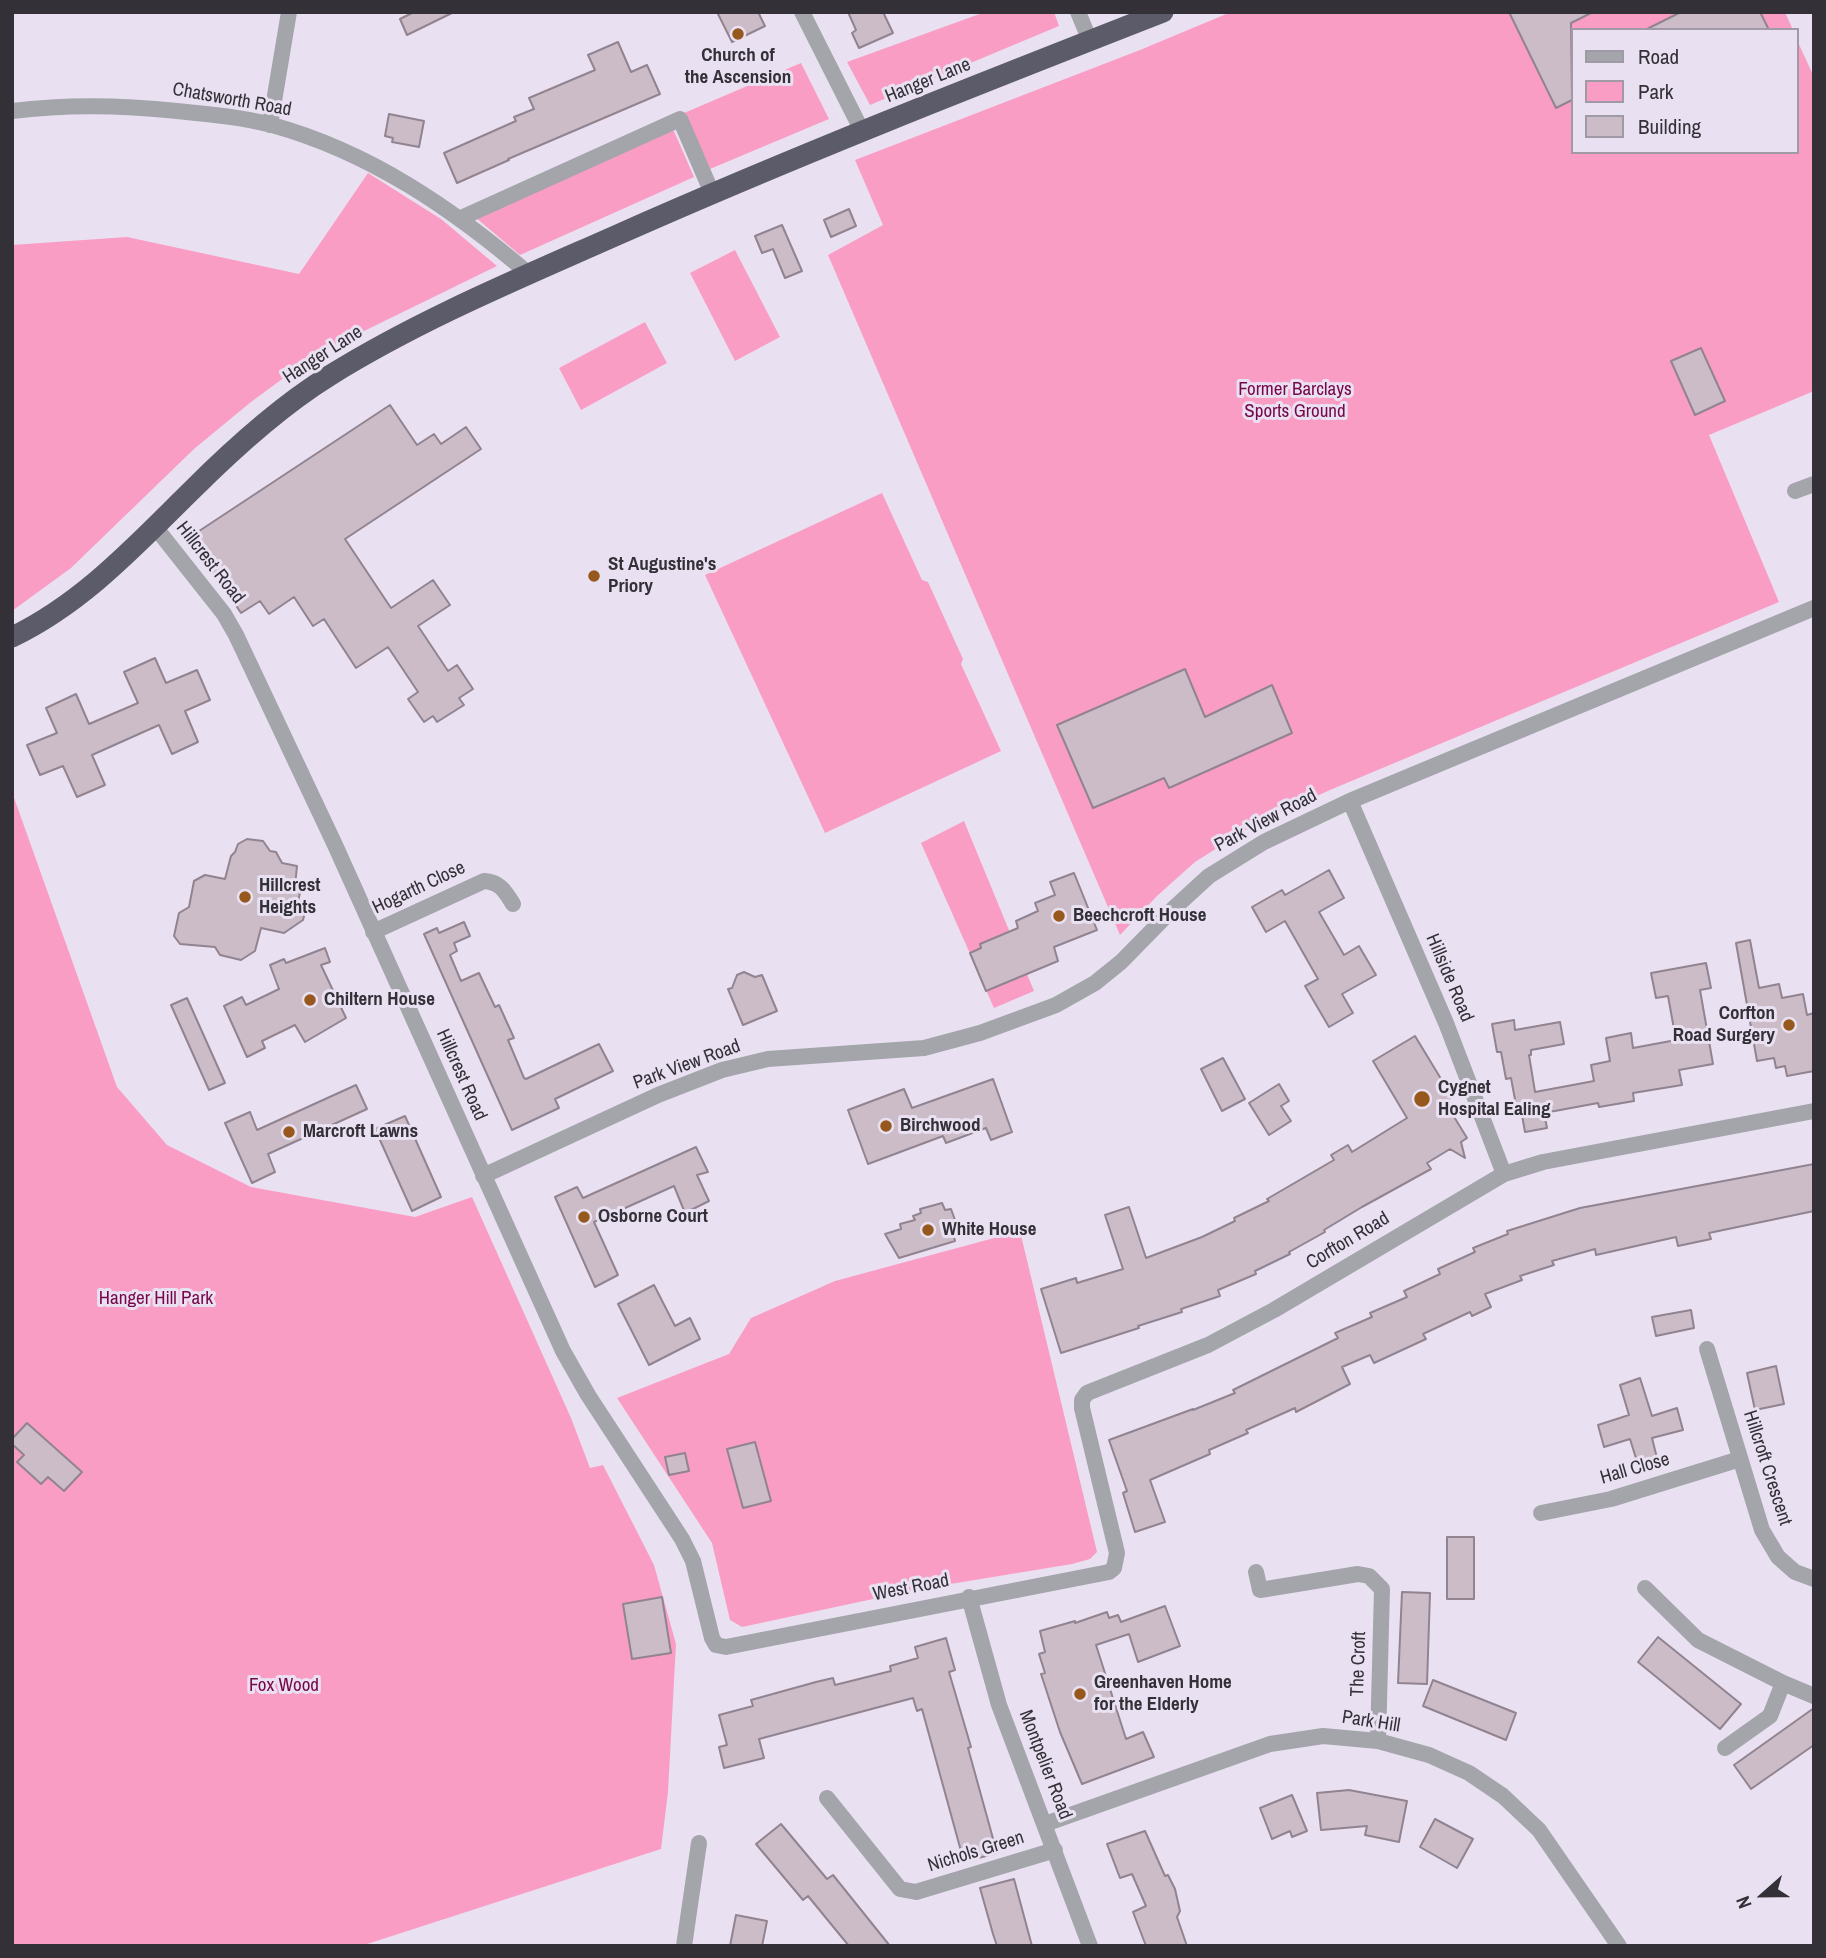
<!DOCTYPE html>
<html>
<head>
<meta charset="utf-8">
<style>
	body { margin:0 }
	#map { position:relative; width:1826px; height:1958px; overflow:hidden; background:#e9e1f2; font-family:"Archivo Narrow",sans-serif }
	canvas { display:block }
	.frame { position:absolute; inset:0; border:14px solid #333037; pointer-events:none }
	.legend { position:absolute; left:1571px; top:28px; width:228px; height:126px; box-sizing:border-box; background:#e9e1f2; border:2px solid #a09aa7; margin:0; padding:9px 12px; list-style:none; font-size:21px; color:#333037 }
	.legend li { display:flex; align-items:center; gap:14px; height:35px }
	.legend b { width:35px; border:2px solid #a09aa7 }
	.north { position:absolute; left:1728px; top:1860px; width:70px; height:70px; -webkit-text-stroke:5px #e9e1f2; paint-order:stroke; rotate:249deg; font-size:19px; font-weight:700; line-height:28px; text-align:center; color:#333037 }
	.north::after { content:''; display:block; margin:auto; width:24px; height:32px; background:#333037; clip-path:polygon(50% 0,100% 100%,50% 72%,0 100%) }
</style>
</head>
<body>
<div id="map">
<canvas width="1826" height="1958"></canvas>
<div class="frame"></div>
<ul class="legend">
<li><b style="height:9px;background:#a4a4ab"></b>Road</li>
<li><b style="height:19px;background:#fa9dc5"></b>Park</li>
<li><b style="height:19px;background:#cbbcc8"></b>Building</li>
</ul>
<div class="north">N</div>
</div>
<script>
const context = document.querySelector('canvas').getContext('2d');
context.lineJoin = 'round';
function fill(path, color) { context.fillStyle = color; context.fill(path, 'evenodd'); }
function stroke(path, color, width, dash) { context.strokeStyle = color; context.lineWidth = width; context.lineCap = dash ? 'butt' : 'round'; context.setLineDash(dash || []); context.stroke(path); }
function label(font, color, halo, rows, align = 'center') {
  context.font = font + ' "Archivo Narrow",sans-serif'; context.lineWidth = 6; context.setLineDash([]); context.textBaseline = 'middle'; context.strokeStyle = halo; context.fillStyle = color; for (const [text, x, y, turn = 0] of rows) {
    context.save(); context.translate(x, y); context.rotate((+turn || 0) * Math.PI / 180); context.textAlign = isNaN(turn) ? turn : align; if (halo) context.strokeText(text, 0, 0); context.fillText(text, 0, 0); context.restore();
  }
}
fill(new Path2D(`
	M985,12H1054L1059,26L870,105L847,62Z
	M1231,12H1785L1793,30H1572V152H1796V38L1814,77V391L1709,435L1779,602L1330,790L1255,824L1195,862L1157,896L1120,935L828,255L883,225L855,160L1140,50Z
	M801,63L829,119L710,169L684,113Z
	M673,129L694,177L520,255L475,217Z
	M368,173L441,219L497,266L315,355L251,402L194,449L71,568L12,611V245L127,237L299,274Z
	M735,250L780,337L735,361L690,273Z
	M645,322L667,363L581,410L559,368Z
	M882,493L922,580L928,582L963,659L961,664L1001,751L825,833L705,575Z
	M12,792L117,1087L167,1145L251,1187L415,1217L472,1197L571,1418L590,1468L603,1465L654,1565L676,1644L668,1792L661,1849L361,1946H12Z
	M964,821L1034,991L994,1008L921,843Z
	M1020,1231L1097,1552L1090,1559L1072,1564L920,1589L742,1627L730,1620L712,1543L617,1398L729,1354L751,1318L835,1281Z`), '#fa9dc5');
const building = new Path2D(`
	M414,12H454L407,35L400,19Z
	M717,12H758L765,26L732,42Z
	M848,12H883L893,33L859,48L852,33L856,30Z
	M1509,12H1593L1571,23L1572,100L1556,108Z
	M1681,12H1760L1769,30H1645Z
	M618,42L631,72L647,65L660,94L508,159L509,160L457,183L444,153L516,121L514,117L534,109L529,98L595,70L588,55Z
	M389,114L424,121L419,147L392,142L393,138L385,136Z
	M849,209L856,226L831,237L824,220Z
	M782,225L802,271L785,278L773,249L762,253L755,236Z
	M1701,348L1725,401L1695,415L1671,361Z
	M390,405L417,445L434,434L441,444L466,427L481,449L345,539L391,608L433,580L450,605L418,626L448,671L457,665L473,689L459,698L464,705L437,722L433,716L424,722L408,699L418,692L388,647L356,668L324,619L313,626L294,597L269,614L260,601L241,613L190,537Z
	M155,658L166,683L197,670L210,700L185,711L198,742L172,754L159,725L92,755L105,785L77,797L63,766L40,775L27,745L57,733L46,708L76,694L89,724L138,703L124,672Z
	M1185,669L1205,717L1272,685L1292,733L1169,788L1164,778L1093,808L1057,725Z
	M247,839L263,841L270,851L276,852L282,863L297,866L295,886L300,893L298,901L305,912L303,920L284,933L261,928L255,951L241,960L220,955L215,947L180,944L174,936L179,913L189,907L194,881L205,875L225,879L231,856L235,852L238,844Z
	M1329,870L1344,898L1319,912L1344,955L1359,946L1376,975L1342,994L1353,1013L1329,1027L1305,986L1318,979L1285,921L1266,932L1252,907L1282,890L1285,895Z
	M1074,873L1097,930L1054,947L1058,961L986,991L970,953L981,948L980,944L1018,928L1016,921L1038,911L1035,903L1055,895L1050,882Z
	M464,922L470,936L454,943L457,951L450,955L461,981L479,973L495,1007L499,1005L514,1038L508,1040L524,1078L526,1079L599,1044L613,1071L555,1099L559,1108L512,1130L424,934L437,928L439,933Z
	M1750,940L1759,988L1779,984L1782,998L1803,994L1807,1015L1814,1013V1071L1787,1076L1785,1066L1776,1068L1774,1058L1757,1061L1736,943Z
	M325,948L330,962L321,965L346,1018L305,1042L295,1025L262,1041L265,1048L247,1057L224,1006L242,997L246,1005L279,989L270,965L284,959L286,963Z
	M1706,963L1711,988L1700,990L1713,1064L1679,1070L1682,1085L1633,1093L1634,1101L1599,1107L1598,1103L1544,1113L1547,1128L1525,1132L1520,1104L1516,1105L1511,1078L1506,1079L1501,1052H1497L1492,1024L1514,1020L1515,1030L1560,1022L1564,1044L1531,1050V1055H1529L1535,1092L1594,1081L1591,1065L1610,1061L1606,1038L1631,1033L1633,1048L1676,1040L1668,996L1656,998L1651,973Z
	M744,972L755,977L762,975L777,1011L743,1025L728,989L732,988L737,975Z
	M187,998L225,1083L209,1090L171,1005Z
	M1415,1036L1452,1097L1445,1102L1467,1138L1461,1142L1465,1158L1450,1149L1427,1163L1431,1169L1362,1207L1324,1230L1325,1232L1289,1252L1290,1254L1255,1271L1256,1274L1218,1290L1220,1296L1181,1309L1182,1312L1138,1326L1139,1328L1061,1353L1041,1289L1076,1278L1077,1283L1123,1269L1105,1215L1129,1207L1146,1258L1202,1237L1235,1221L1234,1218L1269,1201L1267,1199L1334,1160L1331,1155L1348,1145L1352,1152L1407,1118L1373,1061Z
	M1223,1058L1245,1099L1222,1111L1201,1069Z
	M993,1079L1012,1132L991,1140L986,1128L946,1143L943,1136L868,1164L848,1110L904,1089L912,1108Z
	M1279,1084L1289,1101L1281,1106L1291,1121L1269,1135L1249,1103Z
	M356,1085L367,1109L268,1154L275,1172L252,1183L225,1123L250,1112L257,1130Z
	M405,1116L441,1197L412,1211L375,1129Z
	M696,1147L708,1172L697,1175L709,1201L685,1213L674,1186L594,1222L618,1275L595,1287L555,1197L577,1187L583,1198Z
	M1814,1164V1211L1709,1233L1711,1239L1678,1246L1676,1237L1596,1255L1595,1249L1552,1261L1554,1265L1520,1276L1522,1280L1485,1294L1491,1307L1472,1316L1470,1312L1423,1334L1426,1339L1374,1363L1370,1355L1342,1367L1350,1384L1296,1412L1295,1408L1246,1430L1248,1433L1209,1450L1210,1454L1150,1480L1165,1522L1135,1532L1123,1493L1127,1491L1109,1440L1193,1409V1410L1235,1393L1233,1390L1338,1338L1335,1333L1372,1317L1370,1313L1407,1297L1404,1291L1440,1274L1438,1269L1475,1252L1473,1248L1508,1234L1507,1231L1580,1208Z
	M942,1203L945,1210L951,1209L959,1231L953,1233L955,1241L899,1258L885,1234L901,1229L900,1224L915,1220L913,1216L921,1213L920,1209Z
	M654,1285L675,1326L690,1318L700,1339L649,1365L618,1304Z
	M1691,1310L1694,1328L1656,1336L1652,1317Z
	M1776,1366L1784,1404L1755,1410L1747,1373Z
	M1640,1378L1652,1416L1677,1408L1683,1430L1652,1438L1658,1462L1639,1468L1630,1439L1604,1447L1598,1425L1629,1415L1620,1385Z
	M27,1423L82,1472L64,1491L48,1477L41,1484L17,1462L24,1455L12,1444V1439Z
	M755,1442L771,1501L743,1508L727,1449Z
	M685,1453L689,1471L669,1475L665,1457Z
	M1447,1537H1474V1599H1447Z
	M1402,1592L1430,1593L1427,1684L1398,1683Z
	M662,1597L671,1653L632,1659L623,1604Z
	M1165,1606L1180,1646L1138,1662L1129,1634L1096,1645L1126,1739L1143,1732L1154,1757L1082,1784L1060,1732L1041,1674L1045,1673L1039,1654L1045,1652L1040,1631L1075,1621V1623L1107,1612L1109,1618L1118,1615L1121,1622Z
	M1658,1637L1741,1704L1720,1729L1638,1662Z
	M946,1638L955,1670L949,1672L971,1747L968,1748L997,1853L964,1862L922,1709L917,1711L913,1698L759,1739L764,1758L724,1768L719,1747L727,1745L719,1715L753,1706L751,1700L816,1682L833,1678L835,1685L891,1671L890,1666L918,1658L915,1647Z
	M1433,1680L1516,1713L1506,1740L1423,1706Z
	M1814,1708V1745L1751,1789L1734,1765Z
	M1349,1790L1407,1801L1399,1842L1365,1835L1367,1826L1321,1830L1317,1793Z
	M1292,1795L1307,1831L1292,1837L1290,1831L1272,1839L1260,1808Z
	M1435,1819L1473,1839L1457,1868L1420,1847Z
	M781,1824L827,1879L833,1875L890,1946H849L808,1896L803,1900L756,1844Z
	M1145,1831L1165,1876L1168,1875L1175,1889L1180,1911L1177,1917L1187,1946H1146L1133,1912L1146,1906L1132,1874L1120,1878L1107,1844Z
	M1014,1879L1032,1946H997L993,1934L980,1888Z
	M736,1915L767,1921L762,1946H730Z`);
fill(building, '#cbbcc8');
stroke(building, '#91838f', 2);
stroke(new Path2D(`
	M802,12L862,131
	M1078,12L1090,41
	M12,111C67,104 122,105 177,111C208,114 242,117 272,125C370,152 453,209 529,274
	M270,125L289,12
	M461,218L680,119L712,193
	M1795,491L1814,484
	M156,528L224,614L236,635L335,845L563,1351L588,1395L682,1539L693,1561L712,1638L716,1645L726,1647L1109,1572L1114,1568L1117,1553L1082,1408V1400L1087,1393L1208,1345L1274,1310L1504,1174L1543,1162L1814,1111
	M1350,801L1446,1023L1504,1174
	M373,932L484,881C500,882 505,891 513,904
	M483,1176L658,1095L722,1070L768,1059L924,1048L980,1033L1056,1005L1095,983L1121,962L1173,909L1209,876L1264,842L1350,801L1814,608
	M1707,1349L1762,1530L1778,1557L1795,1572L1814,1579
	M1541,1513L1611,1499L1740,1459
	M1256,1572L1260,1590L1358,1574L1369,1576L1382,1589L1378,1741
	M1645,1588L1698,1640L1783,1683L1814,1696
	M969,1597L999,1705L1090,1946
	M1725,1748L1770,1716L1783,1683
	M827,1798L900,1889L916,1892L1055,1850
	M1045,1824L1270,1744L1323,1736L1378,1741L1429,1755L1469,1773L1503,1796L1539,1830L1619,1946
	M684,1946L699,1843`), '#a4a4ab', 16);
stroke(new Path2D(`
	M12,637C83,603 136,545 191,491C233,449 279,407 329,376C419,320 518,279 615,236C795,156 979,84 1163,12`), '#5b5b6a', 21);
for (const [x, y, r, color] of [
	[738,34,7,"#96581d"],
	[594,576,7,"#96581d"],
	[245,897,7,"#96581d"],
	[1059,916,7,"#96581d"],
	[310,1000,7,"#96581d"],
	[1789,1025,7,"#96581d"],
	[1422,1099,9,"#96581d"],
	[886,1126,7,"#96581d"],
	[289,1132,7,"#96581d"],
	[584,1217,7,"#96581d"],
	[928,1230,7,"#96581d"],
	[1080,1694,7,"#96581d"]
]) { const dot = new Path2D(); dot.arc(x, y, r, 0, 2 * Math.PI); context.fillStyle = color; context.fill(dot); stroke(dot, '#e9e1f2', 2.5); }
label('bold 19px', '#333037', '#e9e1f2', [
	["Church of",738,56,"center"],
	["the Ascension",738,78,"center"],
	["St Augustine's",608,565],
	["Priory",608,587],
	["Hillcrest",259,886],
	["Heights",259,908],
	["Beechcroft House",1073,916],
	["Chiltern House",324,1000],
	["Corfton",1775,1014,"right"],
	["Road Surgery",1775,1036,"right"],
	["Cygnet",1438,1088],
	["Hospital Ealing",1438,1110],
	["Birchwood",900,1126],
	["Marcroft Lawns",303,1132],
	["Osborne Court",598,1217],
	["White House",942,1230],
	["Greenhaven Home",1094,1683],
	["for the Elderly",1094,1705]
], 'left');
label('19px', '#333037', '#e9e1f2', [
	["Hanger Lane",928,81,-22],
	["Chatsworth Road",232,100,10],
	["Hanger Lane",323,355,-33],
	["Hillcrest Road",210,563,52],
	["Park View Road",1266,821,-28],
	["Hogarth Close",419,888,-25],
	["Hillside Road",1449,978,67],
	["Park View Road",687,1065,-20],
	["Hillcrest Road",461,1075,66],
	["Corfton Road",1348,1241,-31],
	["Hillcroft Crescent",1767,1468,72],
	["Hall Close",1635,1469,-16],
	["West Road",911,1588,-11],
	["The Croft",1359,1664,-88],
	["Park Hill",1371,1722,9],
	["Montpelier Road",1045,1765,69],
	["Nichols Green",976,1852,-17]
]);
label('19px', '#780749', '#e9e1f2', [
	["Former Barclays",1295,390],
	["Sports Ground",1295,412],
	["Hanger Hill Park",156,1299],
	["Fox Wood",284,1686]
]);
</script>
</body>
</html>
